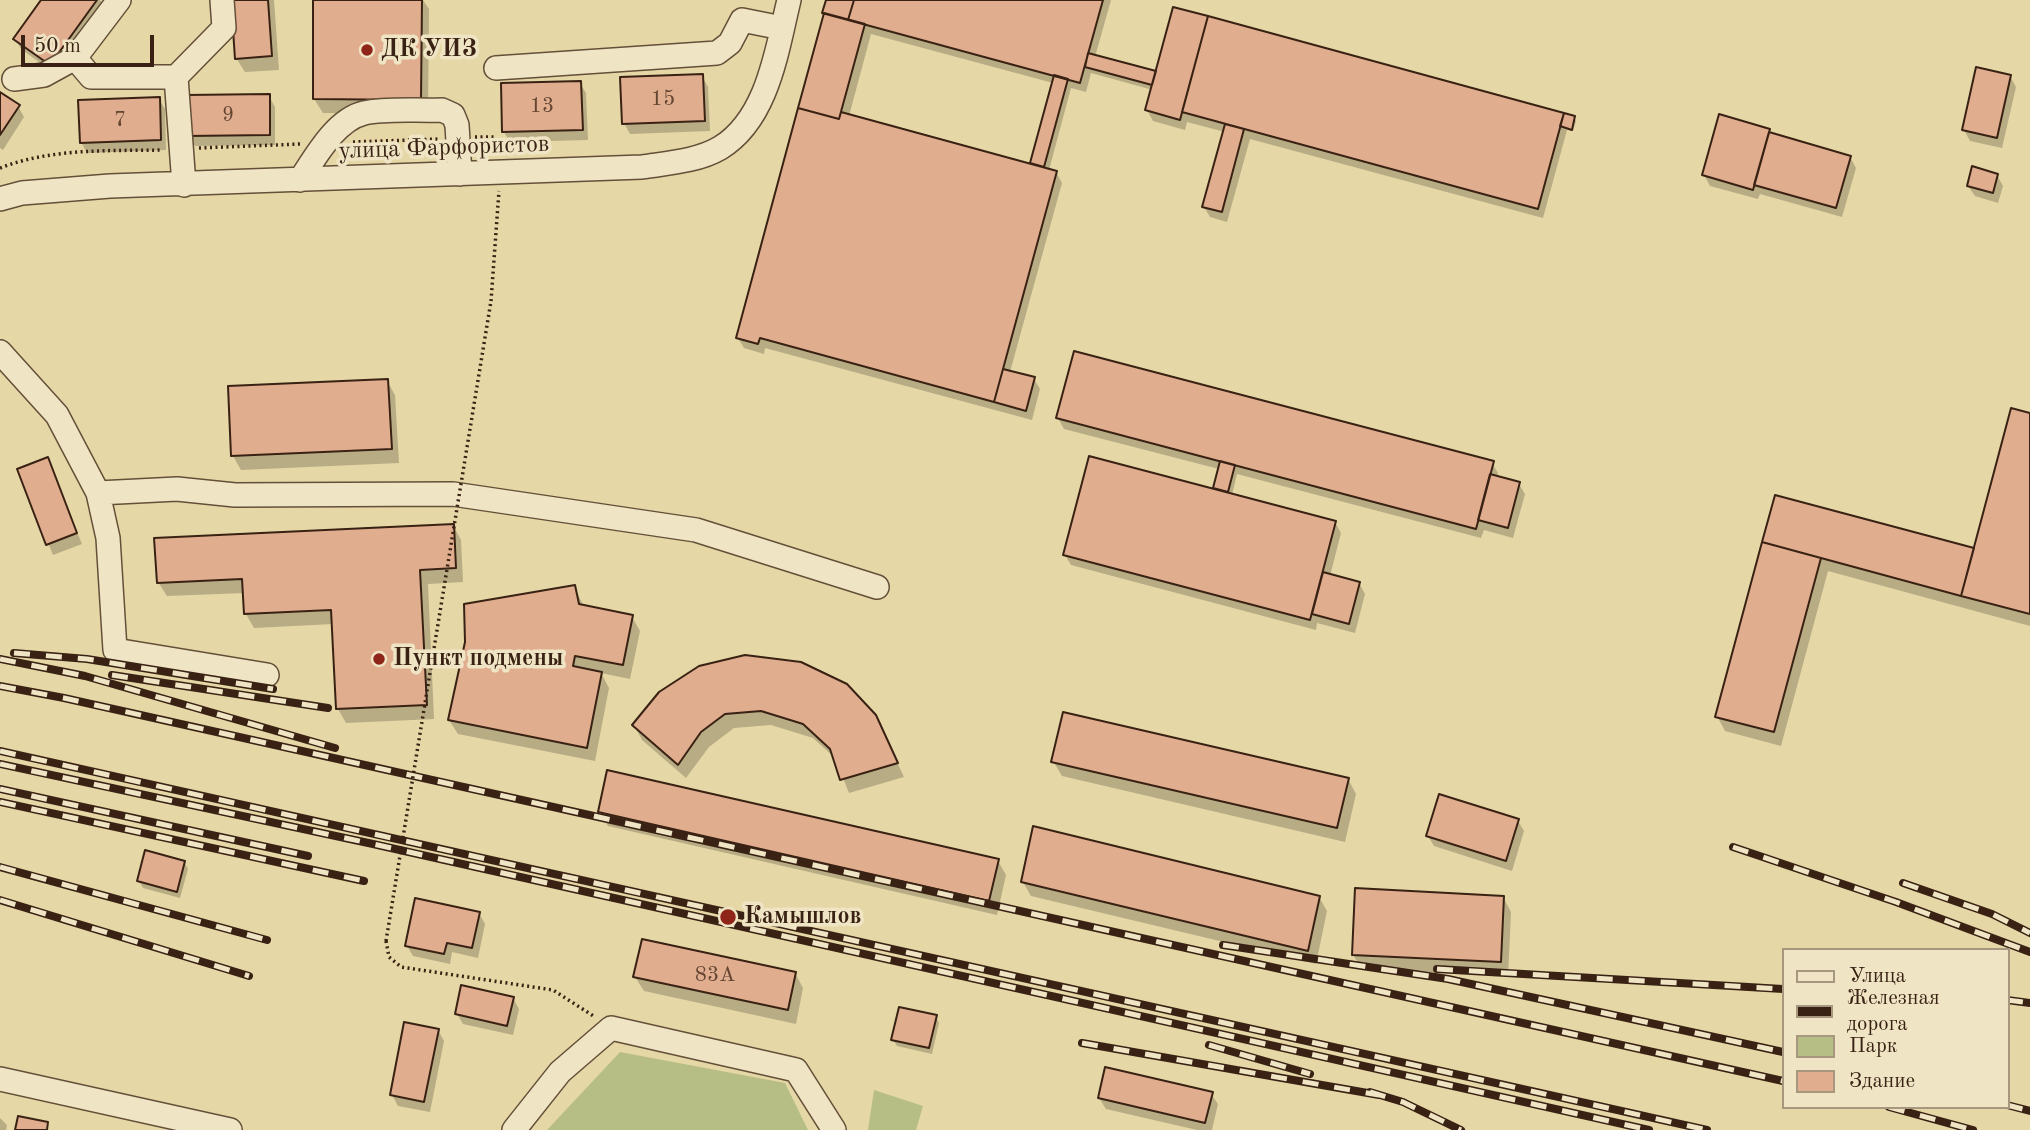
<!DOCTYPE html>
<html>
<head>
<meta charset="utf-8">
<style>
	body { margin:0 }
	#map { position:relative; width:2030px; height:1130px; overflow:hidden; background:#e6d7a6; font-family:"Old Standard TT",serif }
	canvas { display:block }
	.legend { position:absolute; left:1782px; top:948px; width:228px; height:161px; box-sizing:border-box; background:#efe5c5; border:2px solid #a6977e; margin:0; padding:9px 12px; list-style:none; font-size:21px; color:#392213 }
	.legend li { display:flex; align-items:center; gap:14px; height:35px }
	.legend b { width:35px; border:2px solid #a6977e }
	.scale { position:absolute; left:21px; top:35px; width:133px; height:32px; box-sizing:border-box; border:4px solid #392213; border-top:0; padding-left:9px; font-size:21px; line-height:24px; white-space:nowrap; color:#392213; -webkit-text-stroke:5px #efe5c5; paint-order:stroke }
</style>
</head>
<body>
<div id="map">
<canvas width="2030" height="1130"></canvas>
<ul class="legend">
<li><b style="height:9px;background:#efe5c5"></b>Улица</li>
<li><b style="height:9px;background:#392213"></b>Железная дорога</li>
<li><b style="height:19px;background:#b6be86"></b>Парк</li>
<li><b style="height:19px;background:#e0ad8e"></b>Здание</li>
</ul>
<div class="scale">50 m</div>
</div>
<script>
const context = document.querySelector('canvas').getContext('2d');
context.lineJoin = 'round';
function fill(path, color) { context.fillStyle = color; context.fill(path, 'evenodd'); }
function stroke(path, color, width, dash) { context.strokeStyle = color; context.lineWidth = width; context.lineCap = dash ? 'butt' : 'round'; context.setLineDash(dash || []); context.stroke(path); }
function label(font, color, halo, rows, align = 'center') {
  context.font = font + ' "Old Standard TT",serif'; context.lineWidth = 7; context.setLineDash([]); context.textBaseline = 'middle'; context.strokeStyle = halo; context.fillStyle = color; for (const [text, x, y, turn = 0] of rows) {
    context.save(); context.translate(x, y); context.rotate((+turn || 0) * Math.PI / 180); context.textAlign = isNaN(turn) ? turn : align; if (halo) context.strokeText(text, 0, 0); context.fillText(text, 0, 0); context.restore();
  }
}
fill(new Path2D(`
	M620,1052L785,1083L808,1130H547Z
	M874,1090L923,1106L916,1130H868Z`), '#b6be86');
fill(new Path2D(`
	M44,0H100L105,8L57,75L21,49L15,39Z
	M233,0H274L279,70L245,72L236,58Z
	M315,0H423L429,9L428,114L323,113L314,99Z
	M828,0H1111L1095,57L1155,72L1574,118L1576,121L1573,131L1567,130L1543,218L1250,139L1227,222L1210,217L1204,207L1225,132L1187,122L1185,130L1153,121L1147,110L1153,90L1091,73L1086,92L1071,88L1049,170L1056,172L1062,183L1010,372L1034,379L1040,389L1032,420L765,348L764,354L744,348L738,338ZM871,34L1053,83L1031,166L849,116Z
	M702,76L708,87L710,131L630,134L624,123Z
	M2010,76L2016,87L2002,148L1970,141L1964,130Z
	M580,83L586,93L588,140L510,142L504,132Z
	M0,94L18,106L24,117L3,150L0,148Z
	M269,96L275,107V145L195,146L189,135Z
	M159,99L165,109L166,150L87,153L81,142Z
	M1720,117L1850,157L1856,168L1842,217L1760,194L1758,199L1710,186L1704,175Z
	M1997,175L2003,186L1998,203L1975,196L1968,186Z
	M387,381L395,395L399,463L241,470L233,456Z
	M2030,415V626L1828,571L1781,746L1725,731L1717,716L1776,497L1975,550Z
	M1058,418L1492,463L1498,473L1497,478L1519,484L1525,494L1513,538L1484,530L1481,538L1237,474L1232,495L1335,522L1341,533L1330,576L1359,583L1365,594L1355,633L1317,623L1316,630L1071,565L1065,555L1216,491L1219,469L1064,429Z
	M47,459L82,544L53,555L19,470Z
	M453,525L461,540L463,582L428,584L434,719L346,723L338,709L333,624L254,628L246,614L245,593L167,596L158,582Z
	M574,586L584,607L632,617L640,631L630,679L601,673L609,688L595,761L458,734L449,720Z
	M745,656L883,732L904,777L849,793L835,758L813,738L771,725L734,728L709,747L686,778L642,740L634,725Z
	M1053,761L1348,779L1356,794L1345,842L1062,776Z
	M600,811L998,861L1006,875L997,915L608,826Z
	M1518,821L1524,831L1512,871L1434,846L1428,836Z
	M184,862L188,869L180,898L143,888L139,881Z
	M1023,882L1319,897L1327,911L1316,964L1031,896Z
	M1503,897L1511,912L1508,976L1362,969L1353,955Z
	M479,913L485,924L478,958L452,952L450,964L413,956L407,946Z
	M795,973L803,988L796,1024L644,991L635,977Z
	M513,998L519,1009L513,1035L463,1024L457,1014Z
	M936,1017L939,1023L932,1054L897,1046L893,1040Z
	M438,1030L444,1041L430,1112L398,1106L392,1095Z
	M1211,1094L1218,1104L1212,1130H1197L1106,1109L1099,1098Z
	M0,1118L7,1125L6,1130H0Z`), '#0003');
const building = new Path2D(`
	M41,0H97L50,65L13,39Z
	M231,0H268L272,56L235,59Z
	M313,0H422L421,100L313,99Z
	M826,0H854L848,20L822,13Z
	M854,0H1103L1080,83L848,20Z
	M1173,7L1208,16L1180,120L1145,110Z
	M824,13L865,24L839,119L798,108Z
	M1208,16L1564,113L1538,209L1182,112Z
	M1088,53L1156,71L1152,85L1085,67Z
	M1976,67L2011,75L1997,138L1962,130Z
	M703,74L705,121L622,124L620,77Z
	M1054,75L1068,79L1044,167L1030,163Z
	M581,81L583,130L502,132L501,83Z
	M0,92L20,105L0,135Z
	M270,94V135L187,136L186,95Z
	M160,97L161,140L80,143L78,100Z
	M798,108L839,119L841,112L1057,171L994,402L760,338L758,344L736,338Z
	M1564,113L1575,116L1572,130L1560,126Z
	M1719,114L1770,129L1753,190L1702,175Z
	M1225,124L1244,129L1222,212L1202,207Z
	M1769,132L1851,156L1836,208L1754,185Z
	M1972,166L1998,174L1993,193L1967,186Z
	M1074,351L1494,461L1476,529L1056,418Z
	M1003,369L1035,377L1026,411L994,402Z
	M388,379L392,449L231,456L228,386Z
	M2011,408L2030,413V614L1961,596Z
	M1089,456L1336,521L1310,620L1063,555Z
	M48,457L77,533L46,545L17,469Z
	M1220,461L1235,465L1228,492L1213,488Z
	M1490,474L1520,482L1508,528L1478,520Z
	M1775,495L1974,548L1961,596L1762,542Z
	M454,524L456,568L420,570L427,705L336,709L331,610L244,614L242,579L157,583L154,538Z
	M1762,542L1821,558L1774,732L1715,717Z
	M1323,572L1360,582L1349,624L1312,614Z
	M575,585L579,604L633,615L623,665L575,656L573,666L602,672L587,748L448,720L465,642L464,604Z
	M745,655L801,662L847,684L876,715L898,763L840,780L830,749L803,724L761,711L725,714L701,732L678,765L632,725L659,692L699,666Z
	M1063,712L1349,778L1337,828L1051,762Z
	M607,770L999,859L989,901L598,812Z
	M1439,794L1519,819L1506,861L1426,836Z
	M1033,826L1320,896L1308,951L1021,882Z
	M145,850L185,861L177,892L137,881Z
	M1355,888L1504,896L1501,962L1352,955Z
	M415,898L480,912L472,948L447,943L444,954L405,946Z
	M642,939L796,972L788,1010L633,977Z
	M461,985L514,997L507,1026L455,1014Z
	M899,1007L937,1015L929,1048L891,1040Z
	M404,1022L439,1029L424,1102L390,1095Z
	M1105,1067L1213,1092L1205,1123L1098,1098Z
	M18,1116L48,1122L47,1130H15Z`);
fill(building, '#e0ad8e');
stroke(building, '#392213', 2);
const minor = new Path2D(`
	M119,0L75,58L91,77H176
	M496,68L717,53L730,43L742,20L782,28
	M14,79L44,75L75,58
	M300,180C315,158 335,120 364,113C388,108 417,111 442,110L453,115L457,125L460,174
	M184,185L176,77L224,28L222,0
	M0,199L22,193L110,186L642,167C668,163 698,161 720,148C768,119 777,49 789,0
	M0,352L57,415L98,493L108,538L115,650L267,675
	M98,493L177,489L235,495L453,494L696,530L877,587
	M0,1079L230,1130
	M514,1130L560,1072L611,1028L796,1070L834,1130`);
stroke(minor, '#644f38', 26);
stroke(new Path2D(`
	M475,137H494L497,152
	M353,142L440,139
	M199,148L300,144
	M0,168C52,148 108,151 163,150
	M491,301L499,191
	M386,941L389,957L401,967L553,990L595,1017`), '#392213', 3.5, [2, 3.5]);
stroke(minor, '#efe5c5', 23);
const rail = new Path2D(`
	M14,653L87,659L273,689
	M0,659L85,676L335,748
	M112,675L328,708
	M0,686L64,698L1783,1081
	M0,751L1707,1130
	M0,764L373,844L1649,1130
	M0,789L308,856
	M0,802L364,881
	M1733,847L1896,902L2030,952
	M0,867L267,940
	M1903,883L1992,914L2030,933
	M0,900L249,976
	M1223,945L1448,979L1783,1052
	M1437,969L1783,989
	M2007,1000L2030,1003
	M1082,1043L1379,1095
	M1209,1045L1310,1074
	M1370,1092L1403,1102L1461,1130
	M2007,1105L2030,1111
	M1889,1107L1973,1130`);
stroke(rail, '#392213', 8);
stroke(rail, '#efe5c5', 5, [16]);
stroke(new Path2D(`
	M386,941L491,301`), '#392213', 3.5, [2, 3.5]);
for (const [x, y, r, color] of [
	[367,50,7,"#8f2418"],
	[379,659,7,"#8f2418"],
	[728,917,9,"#8f2418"]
]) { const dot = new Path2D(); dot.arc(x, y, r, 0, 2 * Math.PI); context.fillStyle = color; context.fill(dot); stroke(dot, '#efe5c5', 2.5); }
label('21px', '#634532', null, [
	["15",663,99],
	["13",542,106],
	["9",228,115],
	["7",120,120],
	["83А",715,975]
]);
label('bold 24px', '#392213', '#efe5c5', [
	["ДК УИЗ",381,50],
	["Пункт подмены",393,659],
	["Камышлов",744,917]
], 'left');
label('24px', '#392213', '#efe5c5', [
	["улица Фарфористов",444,148,-2]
]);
</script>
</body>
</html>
